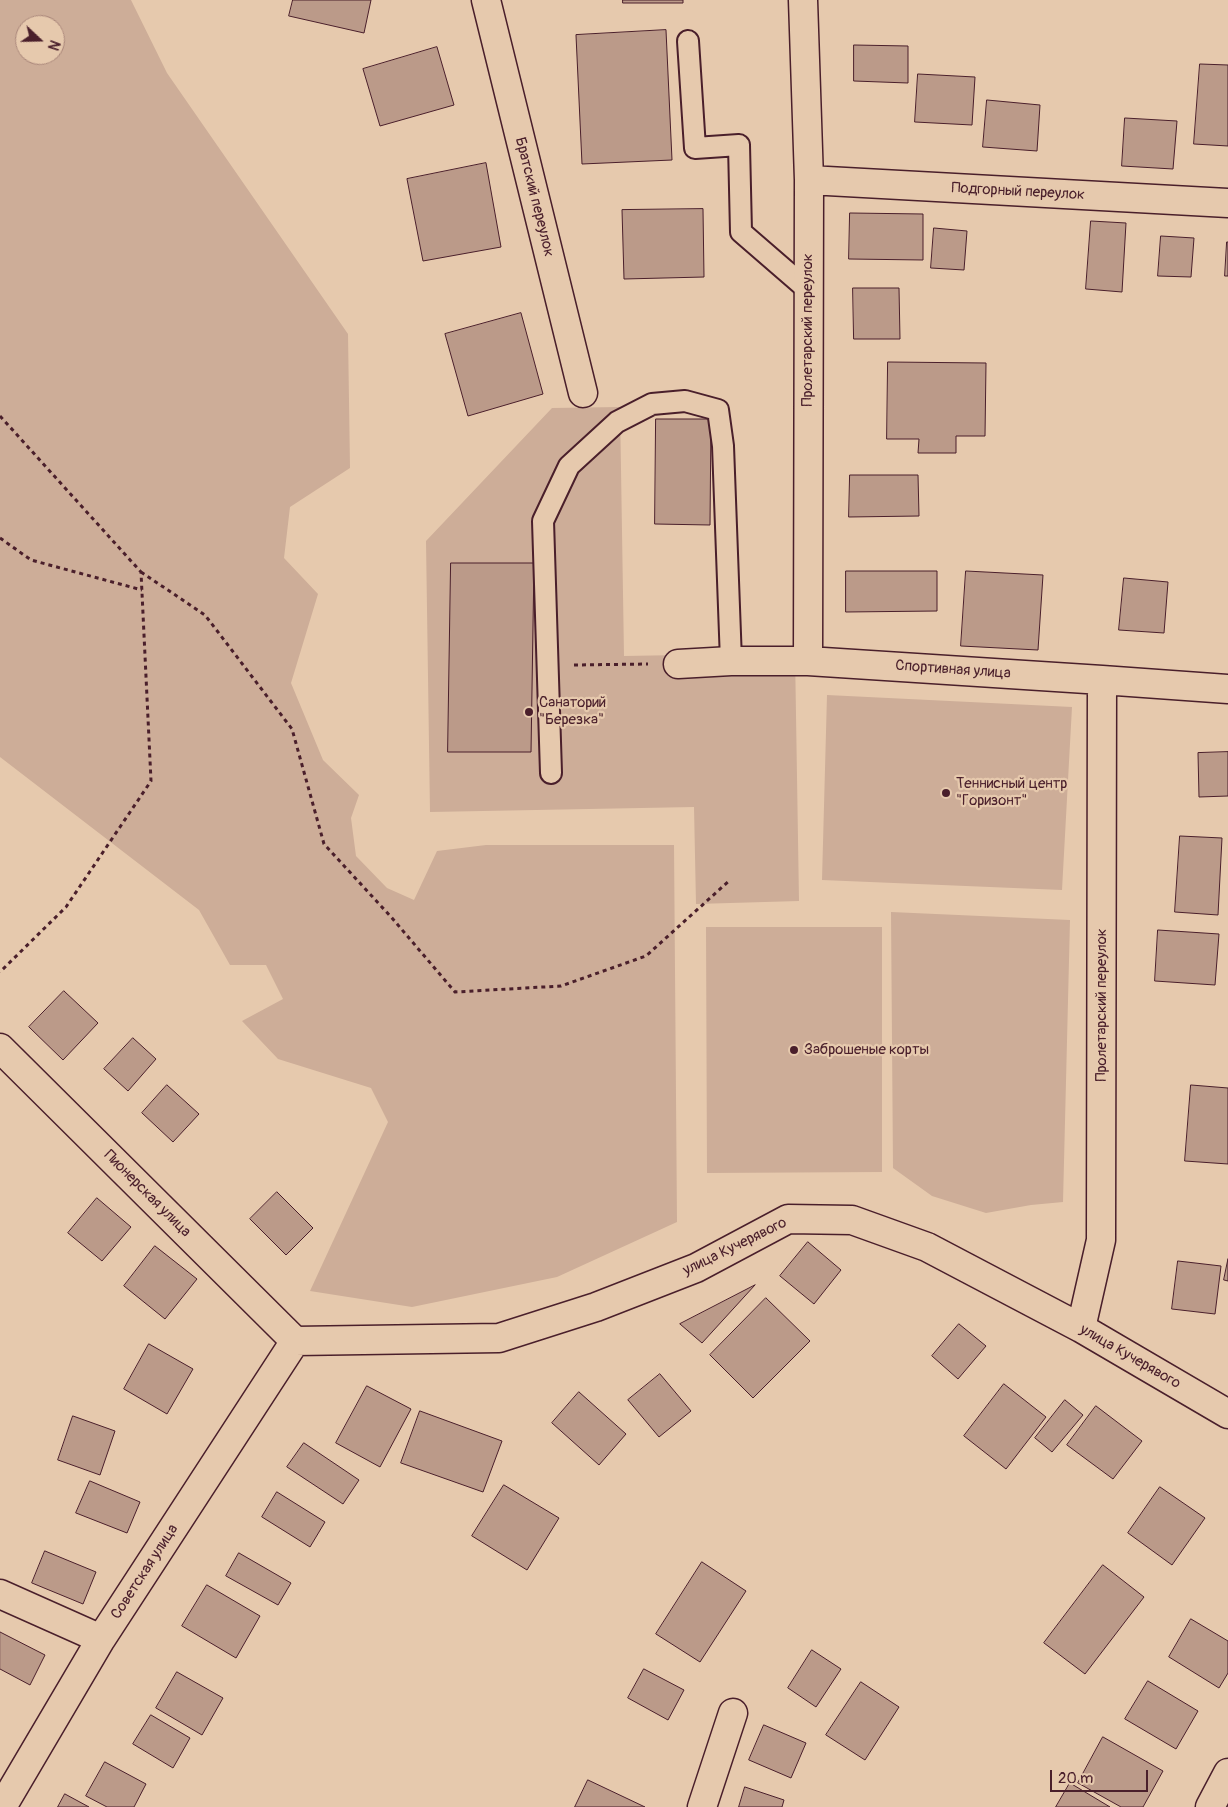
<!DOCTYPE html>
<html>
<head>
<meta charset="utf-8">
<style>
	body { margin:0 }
	#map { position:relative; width:1228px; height:1807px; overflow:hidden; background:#e6c9ad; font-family:Pangolin,sans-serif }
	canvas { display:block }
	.north { position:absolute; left:15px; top:15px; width:50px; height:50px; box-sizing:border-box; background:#e6c9ad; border:1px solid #a88579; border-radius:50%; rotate:111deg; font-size:14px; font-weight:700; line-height:20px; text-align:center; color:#4a1f2b }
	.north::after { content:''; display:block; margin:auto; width:18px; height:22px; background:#4a1f2b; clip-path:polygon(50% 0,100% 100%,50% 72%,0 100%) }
	.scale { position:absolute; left:1050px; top:1770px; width:98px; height:22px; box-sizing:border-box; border:2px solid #4a1f2b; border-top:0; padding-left:6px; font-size:15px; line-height:18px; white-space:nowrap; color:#4a1f2b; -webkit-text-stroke:4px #e6c9ad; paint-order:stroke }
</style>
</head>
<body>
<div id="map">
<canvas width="1228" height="1807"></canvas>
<div class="north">N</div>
<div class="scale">20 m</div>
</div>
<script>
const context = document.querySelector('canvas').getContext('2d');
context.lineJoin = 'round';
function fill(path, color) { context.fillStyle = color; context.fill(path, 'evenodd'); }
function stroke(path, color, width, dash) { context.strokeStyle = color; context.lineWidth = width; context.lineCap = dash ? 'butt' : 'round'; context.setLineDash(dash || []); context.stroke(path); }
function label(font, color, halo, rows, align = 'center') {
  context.font = font + ' Pangolin,sans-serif'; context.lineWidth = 4.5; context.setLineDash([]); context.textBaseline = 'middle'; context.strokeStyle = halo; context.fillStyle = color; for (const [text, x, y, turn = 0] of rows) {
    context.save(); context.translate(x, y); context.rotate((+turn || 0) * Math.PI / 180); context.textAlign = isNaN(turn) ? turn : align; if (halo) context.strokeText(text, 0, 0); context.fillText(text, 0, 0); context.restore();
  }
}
fill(new Path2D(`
	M0,0H131L167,73L348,334L350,468L290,507L284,558L318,594L291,683L323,760L359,795L351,818L356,856L387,888L414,900L437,851L486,845H674L677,1222L557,1277L412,1307L310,1291L388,1122L371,1088L278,1059L242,1021L283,999L266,965H230L199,910L0,757ZM25,25H55V55H25Z
	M620,407L624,656L795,653L799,901L696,904L694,807L430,812L426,541L552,408Z
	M827,695L1072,707L1062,890L822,880Z
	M891,912L1070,920L1063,1202L1031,1205L986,1213L932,1196L893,1168Z
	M706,927H882V1172L707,1173Z`), '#cdad98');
const building = new Path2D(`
	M293,0H371L364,33L289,16Z
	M623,0H683V3H623Z
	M666,30L672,160L582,164L576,35Z
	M854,45L908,46V83L854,81Z
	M437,47L454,105L380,126L363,69Z
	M1200,64L1228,65V146L1194,144Z
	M918,74L975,77L972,125L915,122Z
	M987,100L1040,105L1037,151L983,147Z
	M1125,118L1177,121L1173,169L1122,166Z
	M486,163L501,247L423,261L407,179Z
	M703,209L704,277L624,279L622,210Z
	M850,213L923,214V260L849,259Z
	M1091,221L1126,223L1122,292L1086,289Z
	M934,228L967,231L964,270L931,268Z
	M1161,236L1194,238L1191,277L1158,276Z
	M1227,242H1228V276H1225Z
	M853,288H899L900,339H854Z
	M521,313L543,394L468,416L445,334Z
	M888,362L986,363L985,436H956V453H918L919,439H887Z
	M656,419H711L710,525L655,524Z
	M850,475H918L919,516L849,517Z
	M451,563H534L531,752H448Z
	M846,571H937V611L846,612Z
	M966,571L1043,575L1038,650L961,646Z
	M1124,578L1168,582L1164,633L1119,630Z
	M1228,752V796L1199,797L1198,753Z
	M1180,836L1222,838L1218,915L1175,912Z
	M1158,930L1219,934L1215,985L1155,981Z
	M64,991L98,1023L63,1060L29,1027Z
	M133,1038L156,1059L128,1091L104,1069Z
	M167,1085L199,1114L173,1142L142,1113Z
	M1191,1085L1228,1088V1164L1185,1161Z
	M277,1192L313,1228L286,1255L250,1219Z
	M97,1198L131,1227L102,1261L68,1233Z
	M808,1242L841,1270L814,1304L780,1276Z
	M155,1246L197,1279L165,1319L124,1286Z
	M1228,1259V1281L1224,1280Z
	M1178,1261L1221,1266L1215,1314L1172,1309Z
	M755,1285L702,1343L680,1324Z
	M766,1298L810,1341L753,1398L710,1355Z
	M959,1324L986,1346L958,1379L932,1356Z
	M149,1344L193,1369L167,1414L124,1389Z
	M660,1374L691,1411L659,1437L628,1400Z
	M1004,1384L1046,1417L1006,1469L964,1436Z
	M367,1386L411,1409L380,1467L336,1443Z
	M579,1392L626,1434L599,1465L552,1423Z
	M1065,1400L1083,1415L1052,1452L1035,1438Z
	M1096,1406L1142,1441L1113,1479L1067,1445Z
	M420,1411L502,1441L483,1492L401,1463Z
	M73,1416L115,1431L100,1475L58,1460Z
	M304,1443L359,1480L343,1504L287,1467Z
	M90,1481L140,1502L127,1533L76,1513Z
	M504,1485L559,1518L527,1570L472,1536Z
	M1160,1487L1205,1518L1172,1565L1128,1533Z
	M277,1492L325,1522L310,1547L262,1517Z
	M45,1551L96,1572L83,1604L32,1583Z
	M239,1553L291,1583L278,1605L226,1576Z
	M702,1562L746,1591L700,1662L656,1634Z
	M1103,1565L1144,1597L1085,1674L1044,1643Z
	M207,1585L260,1616L236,1658L182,1626Z
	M1191,1619L1228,1641V1673L1219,1688L1169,1657Z
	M0,1632L45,1655L30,1685L0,1669Z
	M812,1650L841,1669L816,1707L788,1688Z
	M644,1669L684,1690L668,1720L628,1698Z
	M177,1672L223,1698L202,1735L156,1708Z
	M1148,1681L1198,1711L1176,1749L1125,1719Z
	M861,1682L899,1707L865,1760L826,1735Z
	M151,1715L190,1738L173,1768L133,1744Z
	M764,1725L806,1743L791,1778L749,1760Z
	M1103,1737L1163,1771L1143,1807H1121L1078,1783Z
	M105,1762L146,1784L134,1807H107L86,1796Z
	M588,1780L645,1807H575Z
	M1070,1783L1110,1807H1056Z
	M745,1787L784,1800L782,1807H739Z
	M65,1794L89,1807H58Z`);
fill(building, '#bb9a89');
stroke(building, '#4a1f2b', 1);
const lane = new Path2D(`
	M688,41L695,148L739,145L741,232L808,290
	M551,773L543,521L569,466L617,422L652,404L685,401L718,410L723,446L731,661`);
const street = new Path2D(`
	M486,0L583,393
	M803,0L809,180L808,661
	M809,180L1228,203
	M678,664L731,661H808L1102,680L1228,689
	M0,1048L295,1341
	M1081,1328L1101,1240L1102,680
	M295,1341L499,1338L596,1307L696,1268L788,1219L852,1220L927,1247L1081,1328L1228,1414
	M0,1594L101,1639
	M2,1807L101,1639L295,1341
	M702,1807L733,1713
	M1210,1807L1228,1773`);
stroke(lane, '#4a1f2b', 24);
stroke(street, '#4a1f2b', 31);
stroke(new Path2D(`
	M0,416L141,572L151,781L66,907L0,972
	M0,538L31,560L142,590
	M141,572L205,615L292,729L324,844L392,918L455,992L561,986L646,956L730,880
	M574,665L648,664`), '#4a1f2b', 3, [4, 4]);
stroke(lane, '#e6c9ad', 20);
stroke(street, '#e6c9ad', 28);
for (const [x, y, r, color] of [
	[529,712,5,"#4a1f2b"],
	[946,793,5,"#4a1f2b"],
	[794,1050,5,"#4a1f2b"]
]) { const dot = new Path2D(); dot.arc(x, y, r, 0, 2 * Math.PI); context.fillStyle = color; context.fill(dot); stroke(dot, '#e6c9ad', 2); }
label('15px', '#4a1f2b', '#e6c9ad', [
	["Подгорный переулок",1018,192,3],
	["Братский переулок",534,197,76],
	["Пролетарский переулок",808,330,-90],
	["Спортивная улица",953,670,4],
	["Пролетарский переулок",1102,1005,-90],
	["Пионерская улица",147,1194,45],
	["улица Кучерявого",735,1247,-26],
	["улица Кучерявого",1130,1357,30],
	["Советская улица",145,1572,-57]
]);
label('15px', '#4a1f2b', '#e6c9ad', [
	["Санаторий",539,703],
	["\"Березка\"",539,720],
	["Теннисный центр",956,784],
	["\"Горизонт\"",956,801],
	["Заброшеные корты",804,1050]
], 'left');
</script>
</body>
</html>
